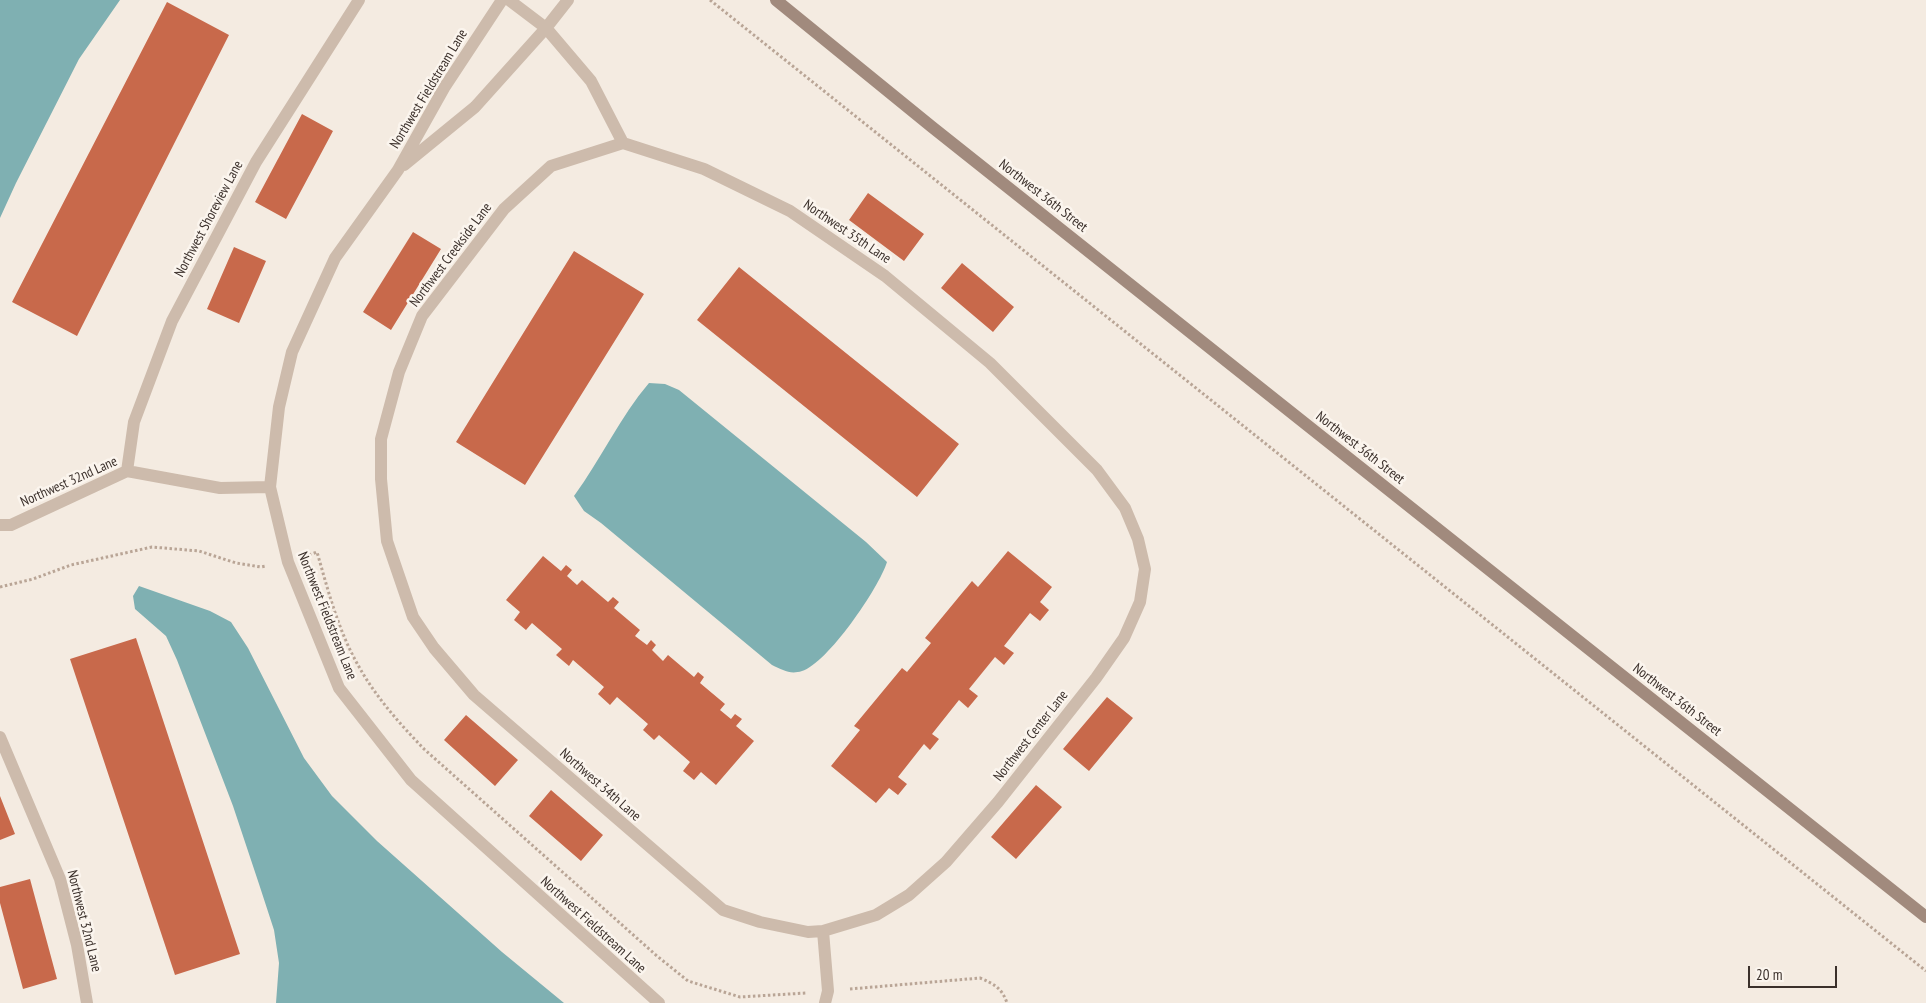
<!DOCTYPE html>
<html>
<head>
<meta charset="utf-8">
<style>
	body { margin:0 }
	#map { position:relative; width:1926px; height:1003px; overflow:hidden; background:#f4ebe1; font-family:"PT Sans Narrow",sans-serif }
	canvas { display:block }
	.scale { position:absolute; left:1748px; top:966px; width:89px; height:22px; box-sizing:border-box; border:2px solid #3b302b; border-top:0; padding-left:6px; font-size:15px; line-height:18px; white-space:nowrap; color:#3b302b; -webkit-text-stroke:4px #fbf5ee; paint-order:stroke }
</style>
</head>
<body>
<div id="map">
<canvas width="1926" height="1003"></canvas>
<div class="scale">20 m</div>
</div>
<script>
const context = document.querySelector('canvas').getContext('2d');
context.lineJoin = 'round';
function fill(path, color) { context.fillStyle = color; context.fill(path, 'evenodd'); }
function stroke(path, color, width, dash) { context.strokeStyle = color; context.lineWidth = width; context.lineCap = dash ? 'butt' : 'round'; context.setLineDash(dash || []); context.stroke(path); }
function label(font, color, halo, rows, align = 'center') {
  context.font = font + ' "PT Sans Narrow",sans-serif'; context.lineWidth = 5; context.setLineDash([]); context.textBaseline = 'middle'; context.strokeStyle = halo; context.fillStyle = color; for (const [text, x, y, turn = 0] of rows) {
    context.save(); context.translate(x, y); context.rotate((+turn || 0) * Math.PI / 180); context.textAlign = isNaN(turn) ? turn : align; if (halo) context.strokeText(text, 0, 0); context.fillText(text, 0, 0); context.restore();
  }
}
fill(new Path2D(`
	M0,0H120L79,59L16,183L0,218Z
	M649,383L665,384L679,390L866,542L887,562C879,588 827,664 802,671C790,675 783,670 772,665L601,523L584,511L574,496C601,459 620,417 649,383Z
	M139,586L210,611L231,622L248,648L304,758L332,796L377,841L502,952L564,1003H276L279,963L274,930L259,884L233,806L177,660L166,636L135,609L133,596Z`), '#7fb0b2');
fill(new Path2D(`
	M167,2L229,35L77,336L12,302Z
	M302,114L333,131L286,219L255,202Z
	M868,193L924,234L904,261L849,220Z
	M413,232L441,249L391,330L363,312Z
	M234,247L266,261L239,323L207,309Z
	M574,251L644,294L525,485L456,442Z
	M962,263L1014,307L993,332L941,288Z
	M739,267L959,444L917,497L697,320Z
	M1008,551L1052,587L1040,602L1049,610L1040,621L1030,613L1004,646L1014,653L1004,665L995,657L969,689L978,696L968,708L959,700L932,734L939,739L930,750L924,744L898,777L907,784L898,795L889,788L876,803L831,766L860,730L854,726L902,668L907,672L931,643L925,638L972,581L978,587Z
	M543,556L561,571L566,565L572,570L567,576L577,585L582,580L608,602L613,597L619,602L614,608L640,630L635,636L647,645L651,640L656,645L652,650L663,661L668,655L694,677L698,672L704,677L700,683L725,704L720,710L731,719L735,714L742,719L736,726L754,741L716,785L701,772L694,780L683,771L690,762L659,735L654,740L643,730L648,724L617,697L610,705L598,694L604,687L573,660L569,666L556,655L562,649L532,623L526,630L514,620L520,612L506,600Z
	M136,638L240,954L175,975L70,659Z
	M1107,697L1133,718L1089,771L1063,749Z
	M466,715L518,760L495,786L444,740Z
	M1036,785L1062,807L1016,859L991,837Z
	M551,790L603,835L581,861L529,816Z
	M0,796L15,834L0,840Z
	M30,879L57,979L23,989L0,903V887Z`), '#c8694b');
stroke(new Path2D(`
	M710,0L1926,971
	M309,555L317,552C328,590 338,630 358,665C375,696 399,723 424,749L657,956L688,981L740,997L806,993
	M0,587L33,579L71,565L152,547L199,551L236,563L261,567L266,566
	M850,989L980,978C994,984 1002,988 1007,1003`), '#b9a596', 3, [2.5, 2.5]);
stroke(new Path2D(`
	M502,0L444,88L398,170L335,258L292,352L279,407L270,487L288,562L339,688L411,780L659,1003
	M509,0L546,28L591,81L623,143L704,169L790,211L885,276L990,363L1097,470L1125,508L1138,539L1145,569L1140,602L1124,638L1096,678L998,802L946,862L909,895L876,915L823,931L808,932L760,922L723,910L474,695L434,648L413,617L387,541L381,479V439L399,372L422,316L504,209L551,166L623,143
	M404,165L475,107L546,28L568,0
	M127,471L134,422L172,321L256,162L359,0
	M0,525H11L127,471L220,488L270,487
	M0,737L60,879L77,945L87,1003
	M823,931L828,991L825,1003`), '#cdbbac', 12);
stroke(new Path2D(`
	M776,0L932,127L1926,917`), '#a18a7d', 12);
label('14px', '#3b302b', '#fbf5ee', [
	["Northwest Fieldstream Lane",429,89,-59],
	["Northwest 36th Street",1043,196,38],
	["Northwest Shoreview Lane",209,219,-62],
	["Northwest 35th Lane",847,232,34],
	["Northwest Creekside Lane",451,255,-53],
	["Northwest 36th Street",1360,448,38],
	["Northwest 32nd Lane",69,482,-24],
	["Northwest Fieldstream Lane",327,616,68],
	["Northwest 36th Street",1677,700,38],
	["Northwest Center Lane",1031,736,-52],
	["Northwest 34th Lane",600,785,41],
	["Northwest 32nd Lane",84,921,76],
	["Northwest Fieldstream Lane",593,925,42]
]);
</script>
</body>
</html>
